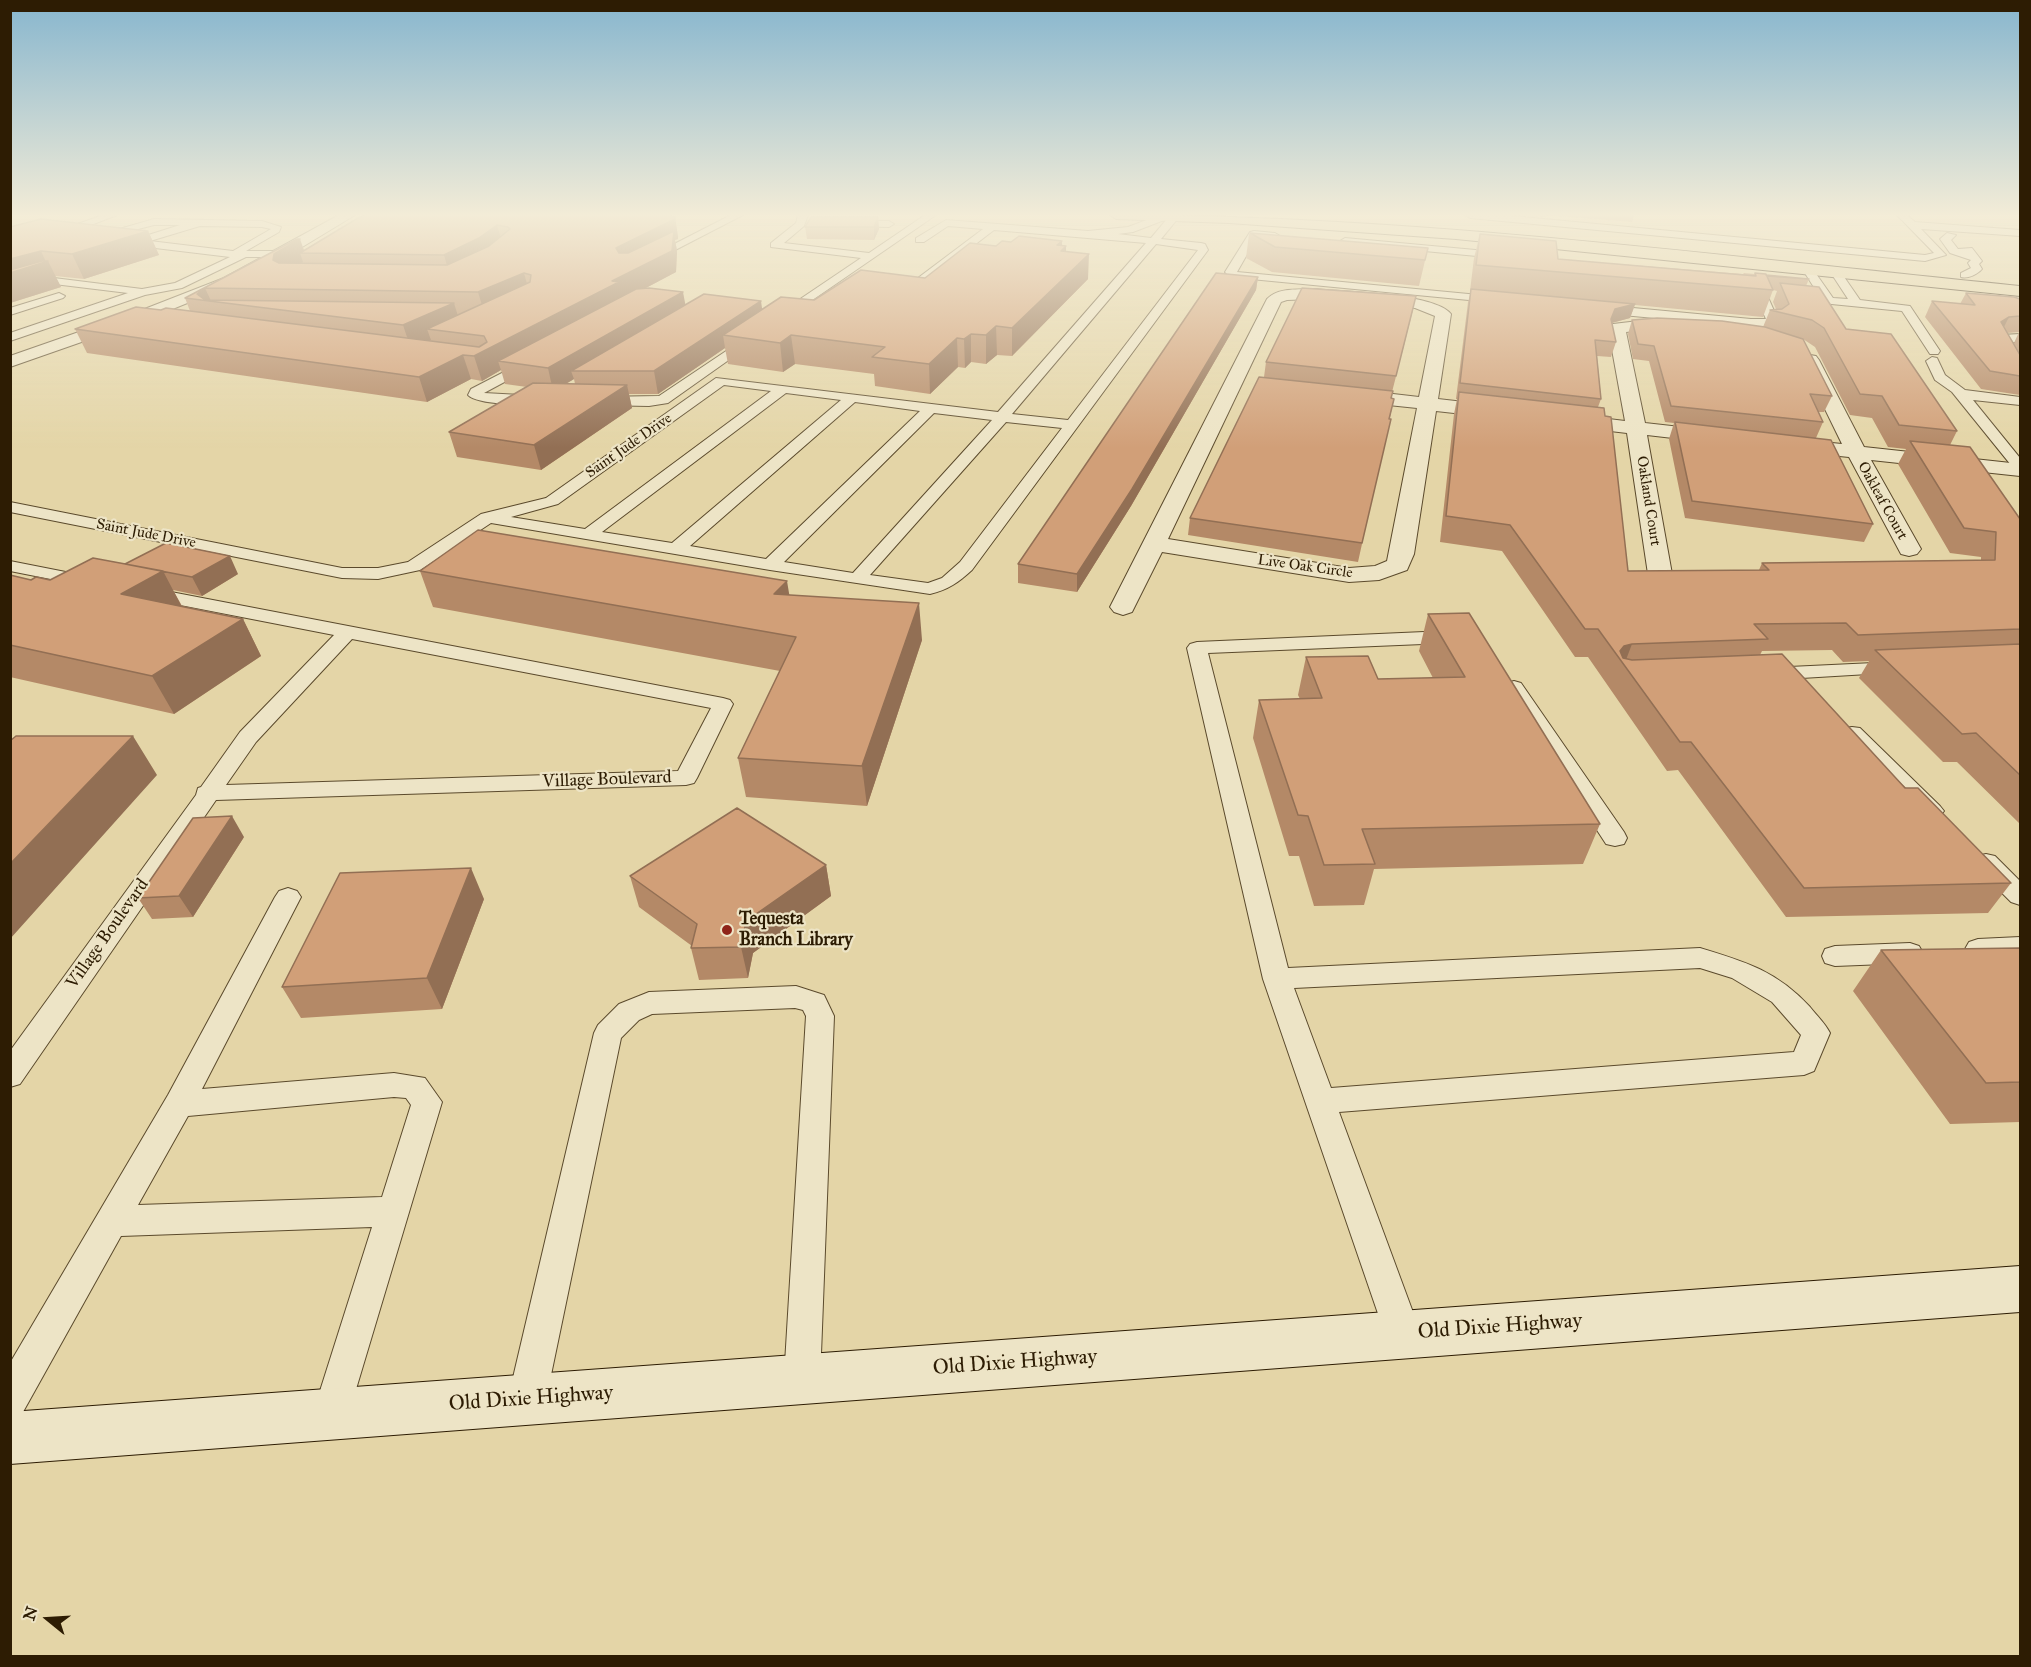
<!DOCTYPE html>
<html>
<head>
<meta charset="utf-8">
<style>
	body { margin:0 }
	#map { position:relative; width:2031px; height:1667px; overflow:hidden; background:#e4d5a7; font-family:"IM FELL Great Primer",serif }
	canvas { display:block }
	.frame { position:absolute; inset:0; border:12px solid #2d1c03; pointer-events:none }
	.north { position:absolute; left:18px; top:1589px; width:60px; height:60px; -webkit-text-stroke:4px #ede4c6; paint-order:stroke; rotate:288deg; font-size:16px; font-weight:700; line-height:24px; text-align:center; color:#2d1c03 }
	.north::after { content:''; display:block; margin:auto; width:21px; height:27px; background:#2d1c03; clip-path:polygon(50% 0,100% 100%,50% 72%,0 100%) }
</style>
</head>
<body>
<div id="map">
<canvas width="2031" height="1667"></canvas>
<div class="frame"></div>
<div class="north">N</div>
</div>
<script>
const context = document.querySelector('canvas').getContext('2d');
context.lineJoin = 'round';
function stroke(path, color, width, dash) { context.strokeStyle = color; context.lineWidth = width; context.lineCap = dash ? 'butt' : 'round'; context.setLineDash(dash || []); context.stroke(path); }
function fill(path, color) { context.fillStyle = color; context.fill(path, 'evenodd'); }
function label(font, color, halo, rows, align = 'center') {
  context.font = font + ' "IM FELL Great Primer",serif'; context.lineWidth = 4.5; context.setLineDash([]); context.textBaseline = 'middle'; context.strokeStyle = halo; context.fillStyle = color; for (const [text, x, y, turn = 0] of rows) {
    context.save(); context.translate(x, y); context.rotate((+turn || 0) * Math.PI / 180); context.textAlign = isNaN(turn) ? turn : align; if (halo) context.strokeText(text, 0, 0); context.fillText(text, 0, 0); context.restore();
  }
}
const lane = new Path2D(`
	M103,215H117L78,230L75,234L67,232L72,226Z
	M731,215H743L650,263L641,261Z
	M798,215H808L804,226L784,243L869,253L925,215H936L782,321L776,317L778,314L861,258L771,247V243L796,223Z
	M1160,215H1167L1168,218L1171,215H1177L1179,217L1161,239L1201,243L1205,244L1208,250L972,570C959,582 948,590 930,594L770,570L491,523L420,570L378,579L342,578L10,512V502L342,568H378L408,562L481,514L546,498L716,378L998,412L1146,243L994,230L913,292L893,294V290L906,287L983,229L948,226L924,242H916V238L946,220L1088,231L1128,227ZM1167,219L1151,238L1118,234L1133,232ZM1156,244L1198,250L1068,420L1012,414ZM724,385L771,391L585,529L511,517L558,504ZM786,393L841,400L672,543L602,532ZM855,402L920,411L766,559L690,546ZM934,413L992,420L853,573L784,562ZM1006,422L1062,428L960,562L942,578L928,583L870,575Z
	M1465,215H1501L1925,255L1934,253L1897,215H1907L1915,222L2020,230V236L1921,229L1946,255L1925,261L1470,218Z
	M154,219L262,221L281,227L279,232L246,251H300L305,254L300,257H246L182,288L145,295L10,341V333L128,293L54,284L27,292L23,291V287L54,278L142,289L175,283L230,257L122,244L117,241L122,238L142,240V237L180,225H154L107,237L102,234ZM200,226L262,227L271,229L233,251L150,241Z
	M845,221H889L894,224L889,227L842,226L840,224Z
	M1254,231L1275,233L1280,236L1275,239L1257,237L1237,272L1500,297L1506,300L1500,303L1230,277L1225,272L1250,232Z
	M1947,233L1956,235L1951,240L1958,249L1972,248L1982,261L1979,264L1982,269C1978,274 1968,279 1961,277V273L1971,268L1968,263L1971,260L1950,253L1940,239Z
	M1345,238L1508,253L1513,256L1508,259L1341,243L1340,241Z
	M1808,267L1812,268L1833,298L1848,299L1831,273L1836,270L1840,271L1860,300L1910,306L1940,351L1938,354H1930L1902,311L1791,300L1789,298L1795,295L1820,297L1803,270Z
	M1761,292L1767,295L1779,322L1777,325L1751,327L1601,313L1595,309L1601,305L1751,319H1766L1755,295Z
	M59,293L65,296L63,298L10,315V308Z
	M753,333L759,337L757,340L668,403L649,406L598,405L591,401L598,397L659,396Z
	M2020,334V342H2009L2020,361V375L2015,374L1995,339L2001,335Z
	M1932,357L1937,358L1945,375L1965,390L2020,397V405L1973,400L2020,458V471L2015,470L1952,392L1935,380L1926,361Z
	M531,358L537,362L536,365L484,393L539,396L546,400L544,403C530,406 478,405 468,395L471,389Z
	M10,561L91,577L97,578L100,582L97,586L91,587L10,571Z
	M145,587L723,698L730,700L733,704L697,778L694,783L686,785L216,800L20,1084L10,1087V1051L196,795L198,788L201,787L240,732L334,635L139,597L136,593L139,589ZM352,639L711,708L678,771L226,785L256,742Z
	M1447,631L1462,635L1465,639L1462,643L1455,645L1447,643L1208,653L1288,968L1700,948C1746,962 1777,971 1810,1007C1817,1016 1825,1023 1830,1033L1814,1071L1804,1075L1339,1112L1421,1334L1416,1346L1403,1351L1390,1346L1385,1334L1263,979L1187,648L1190,644L1197,642ZM1700,968L1732,978L1772,1002L1801,1035L1794,1052L1331,1088L1294,988Z
	M1895,662L1902,664L1905,668L1902,672L1768,680L1761,678L1758,674L1761,670L1768,668Z
	M1514,681L1521,683L1624,832L1627,838L1624,844L1615,846L1606,844L1504,687L1507,683Z
	M1852,727L1860,728L1940,806L1944,811L1940,816L1932,819L1924,816L1844,738L1841,733L1844,728Z
	M1986,854L1995,856L2020,881V905L2011,902L1977,868L1974,862L1977,856Z
	M288,888L297,891L301,897L202,1089L394,1073L425,1078L442,1102L345,1426L332,1432L319,1426L313,1413L372,1227L121,1236L23,1412L10,1417V1363L168,1095L275,897L279,891ZM394,1097L406,1098L411,1105L382,1197L138,1205L188,1116Z
	M2020,937V957L1978,959L1969,956L1965,949L1969,942L1978,939Z
	M1910,943L1919,946L1923,953L1919,960L1910,963L1835,966L1825,963L1822,956L1825,949L1835,946Z
	M796,986L824,995L834,1016L820,1380L815,1393L802,1398L789,1393L784,1380L806,1016L803,1010L795,1008L652,1014L639,1020L621,1038L546,1399L540,1412L527,1418L514,1412L508,1399L594,1033L598,1025L619,1004L649,992Z`);
const street = new Path2D(`
	M339,215H355L294,252L234,284L153,317L10,367V356L142,310L224,278Z
	M1314,289C1343,292 1435,293 1451,314L1438,399L1499,406L1506,408L1509,412L1506,416L1499,418L1436,411L1414,554L1407,570L1379,580L1349,582L1162,552L1132,612L1123,615L1114,612L1110,607L1267,299C1278,287 1299,290 1314,289ZM1314,299L1415,308L1435,316L1419,397L1350,389L1343,391L1341,395L1343,399L1350,401L1417,408L1387,561L1375,566L1349,568L1168,539L1281,302L1287,300Z
	M1647,320L1676,323L1684,328L1676,333L1647,330L1626,332L1645,423L1716,431L1723,433L1726,437L1723,441L1716,443L1647,435L1672,574L1669,579L1660,581L1651,579L1648,574L1627,433L1568,426L1561,424L1558,420L1561,416L1568,414L1625,421L1609,333L1613,324Z
	M1810,355L1816,356L1819,360L1864,447L2020,464V476L1871,460L1921,549L1917,554L1909,556L1901,554L1849,457L1791,451L1784,449L1781,445L1784,441L1791,439L1842,444L1801,360L1804,356Z`);
const secondary = new Path2D(`
	M2020,1266V1312L10,1464V1412Z`);
const primary = new Path2D(`
	M1110,215C1414,215 1717,256 2020,286V296L1456,239L1229,223L1116,219Z`);
stroke(lane, '#5b4a2c', 2);
stroke(street, '#5b4a2c', 2);
stroke(secondary, '#2d1c03', 2);
stroke(primary, '#2d1c03', 2);
fill(lane, '#ede4c6');
fill(street, '#ede4c6');
fill(secondary, '#ede4c6');
fill(primary, '#e4d5a7');
fill(new Path2D(`
	M1516,215H1634L1632,222L1546,215L1545,217Z
	M675,217L678,237V239L675,240L677,251L676,272L646,288L686,305L762,309L814,300L925,278L996,246H1066V252L1088,279L1012,356L997,355L986,364L971,362L965,368L958,367L930,394L875,386L874,374L795,364L783,372L728,364L725,348L658,394H629L632,408L541,470L457,457L449,432L527,387L505,384L501,370L482,381L471,379L427,402L87,353L75,329L161,310L190,311L185,298L297,239L304,250L358,218ZM574,379L575,384H566Z
	M878,217L879,229L874,240L807,239L805,227Z
	M10,227L148,231L159,255L84,279L55,276L61,287L10,303Z
	M1249,234L1428,248L1419,286L1272,272L1246,258Z
	M1480,234L1558,259L1743,274L1744,273L1754,274L1755,273L1766,275L1809,279L1806,286L1846,329L1957,431L1950,445L2020,519V824L1957,762H1943L1859,678L1869,661L1843,662L1832,650L1762,651L1760,655L2011,883L1988,913L1786,917L1678,770L1667,771L1588,657H1575L1502,551L1440,542L1454,414L1457,399H1456L1468,302L1471,291H1470L1474,258ZM1773,290L1777,291L1773,302L1776,309L1770,310L1763,327L1632,320L1628,334L1633,359L1649,361L1665,422L1674,423L1669,439L1685,518L1864,542L1873,524L1816,438L1823,422L1818,412H1824L1832,396L1803,339L1815,347L1850,415L1872,418L1888,447L1906,449L1898,464L1950,553L1981,557V560L1762,563L1759,570L1628,571L1598,407L1601,399L1597,356L1611,357L1616,342L1612,323L1630,318L1635,305L1763,317Z
	M1258,277L1256,290L1131,506L1077,592L1018,583V564Z
	M1966,293L2019,299L2020,297V396V395L1981,389L1925,317L1932,301L1960,304ZM2019,332L2014,343L2007,333Z
	M1413,310L1392,392L1391,398L1394,399L1358,562L1188,535L1190,518L1264,377L1266,362Z
	M125,564L238,574L202,596L173,590L182,606L243,619L261,656L174,714L10,677V575L31,580H50Z
	M420,571L789,595L922,640L867,806L746,797L738,758L780,671L433,607Z
	M1428,614L1600,824L1583,864L1374,869L1364,905L1314,906L1299,856H1289L1253,738L1259,700L1300,699L1298,695L1306,657L1378,679L1433,678L1419,651Z
	M244,837L193,917L152,919L138,898Z
	M826,865L831,896L753,953L748,978L699,980L691,948L692,946L639,907L630,876Z
	M484,899L442,1009L301,1018L282,987Z
	M2020,948V1122L1950,1124L1853,991L1881,950Z`), '#b48967');
fill(new Path2D(`
	M675,217L678,237V239L675,240L677,251L676,272L623,300L498,361L501,370L482,381L474,356L612,281L620,269L616,248Z
	M878,217L879,229L874,240V227Z
	M497,225L503,245L450,276L444,255Z
	M148,231L159,255L84,279L72,254Z
	M300,239L305,253H300L303,262L282,275L273,260L274,254Z
	M1062,241V250L1066,246V271L1057,245Z
	M41,251L46,262L48,261L61,287L10,303V259Z
	M1089,254L1088,279L1012,356V328Z
	M524,273L530,295L485,315L478,292Z
	M1258,277L1256,290L1131,506L1077,592V574Z
	M205,288L211,301L200,300L197,294Z
	M683,292L687,313L571,371L574,379L553,391L548,368Z
	M761,301L764,322L723,335L725,348L658,394L654,371Z
	M454,303L461,326L427,329L431,340L411,349L403,325Z
	M1635,304L1630,318L1611,323V319L1615,309Z
	M2009,317L2001,333V322Z
	M996,326L997,355L986,364V335Z
	M971,334V362L965,368L964,339Z
	M791,335L795,364L783,372L780,343Z
	M957,338L958,367L930,394L929,364Z
	M463,355L471,379L427,402L419,377Z
	M627,385L632,408L541,470L534,445Z
	M230,556L238,574L202,596L192,577Z
	M163,571L182,607L121,594Z
	M787,581L793,617L774,594Z
	M919,603L922,640L867,806L862,766Z
	M243,619L261,656L174,714L152,676Z
	M1632,644L1624,665L1620,651L1624,646Z
	M133,736L157,775L10,939V864Z
	M232,816L244,837L193,917L179,896Z
	M826,865L831,896L753,953L748,978L741,947L746,921Z
	M471,868L484,899L442,1009L427,978Z`), '#926f54');
const building = new Path2D(`
	M369,215H656L675,217V219L616,248L619,253H628L674,231L672,251L612,281L619,282L474,356L463,355L419,377L75,329L136,307L161,310L166,308L479,347L487,342L484,336L427,329L530,282L531,275L524,273L478,292L205,288L197,294L205,300L454,303L403,325L185,298L297,239H300L274,254L273,260L279,263L447,265L489,246L510,229L508,227L497,225L479,238L444,255L300,253L358,218Z
	M811,217H878L874,227H805Z
	M41,219L148,231L72,254L41,251L10,259V227Z
	M1250,233L1428,248L1425,260L1275,247Z
	M1480,234L1556,241L1558,259L1756,276L1755,273L1766,274L1773,290L1476,265Z
	M1019,236L1062,241L1057,245L1066,246L1061,251L1089,254L1012,328L996,326L986,335L971,334L964,339L957,338L929,364L872,357L885,347L791,335L780,343L723,335L781,297L814,300L861,270L925,278L970,243L996,246L1002,241L1011,242Z
	M42,261H48L10,273V270Z
	M1216,273L1258,277L1132,489L1077,574L1018,564Z
	M1766,275L1809,279L1767,276Z
	M1780,283L1819,287L1846,329L1891,334L1957,431L1899,425L1882,396L1860,394L1824,328L1812,320L1770,310L1782,309L1789,304Z
	M649,288L683,292L548,368L498,361L636,289Z
	M1302,288L1416,296L1396,376L1266,362Z
	M1471,289L1635,304L1615,309L1611,319L1616,342L1595,340L1601,399L1460,383Z
	M1966,293L2014,297L2020,299V316L2009,317L2001,322L2020,355V376L1990,371L1932,301L1975,305Z
	M704,294L761,301L654,371H571Z
	M1657,318L1722,321L1765,327L1803,339L1832,396L1810,394L1823,422L1671,406L1654,346L1638,344L1632,320Z
	M1259,377L1393,391L1391,398L1394,399L1389,419H1391L1362,543L1190,518Z
	M533,383L627,385L534,445L449,432Z
	M1459,392L1604,408L1605,416L1611,417L1628,571L1769,570L1762,563L1995,560L1996,532L1964,528L1910,441L1970,447L2020,519V629L1858,635L1846,623L1754,624L1768,639L1632,644L1624,646L1620,651L1623,658L1632,660L1782,654L1905,788H1918L2011,883L1804,888L1691,742H1680L1598,629H1585L1510,525L1446,516Z
	M1675,422L1831,440L1873,524L1692,501Z
	M478,530L787,581L774,594L919,603L862,766L738,758L796,637L420,571Z
	M166,543L230,556L192,577L125,564Z
	M93,558L163,571L121,594L243,619L152,676L10,645V575L31,580L36,577L50,580Z
	M1469,613L1600,824L1362,829L1375,864L1324,865L1308,816L1298,815L1259,700L1322,698L1306,657L1368,656L1378,679L1465,677L1428,614Z
	M2020,644V775L1976,733L1962,734L1875,650Z
	M16,736H133L10,864V741Z
	M737,808L826,865L746,921L741,947L691,948L697,924L630,876Z
	M232,816L179,896L138,898L193,818Z
	M471,868L427,978L282,987L340,873Z
	M2020,948V1082L1986,1083L1881,950Z`);
fill(building, '#d19f78');
stroke(building, '#926f54', 1.5);
const sky = context.createLinearGradient(0, 0, 0, 448);
sky.addColorStop(0, '#87b6ce');
sky.addColorStop(0.48, '#f3ecd7');
sky.addColorStop(1, '#f3ecd700');
context.fillStyle = sky;
context.fillRect(0, 0, 2031, 448);
for (const [x, y, r, color] of [
	[727,930,6,"#8f2418"]
]) { const dot = new Path2D(); dot.arc(x, y, r, 0, 2 * Math.PI); context.fillStyle = color; context.fill(dot); stroke(dot, '#ede4c6', 2); }
label('15px', '#2d1c03', '#ede4c6', [
	["Saint Jude Drive",629,446,-35],
	["Oakland Court",1648,501,81],
	["Oakleaf Court",1882,501,61],
	["Saint Jude Drive",146,534,11],
	["Live Oak Circle",1305,567,8]
]);
label('18px', '#2d1c03', '#ede4c6', [
	["Village Boulevard",607,780,-2],
	["Village Boulevard",108,934,-55]
]);
label('bold 18px', '#2d1c03', '#ede4c6', [
	["Tequesta",739,920],
	["Branch Library",739,941]
], 'left');
label('21px', '#2d1c03', '#ede4c6', [
	["Old Dixie Highway",1500,1327,-4],
	["Old Dixie Highway",1015,1363,-4],
	["Old Dixie Highway",531,1399,-4]
]);
</script>
</body>
</html>
